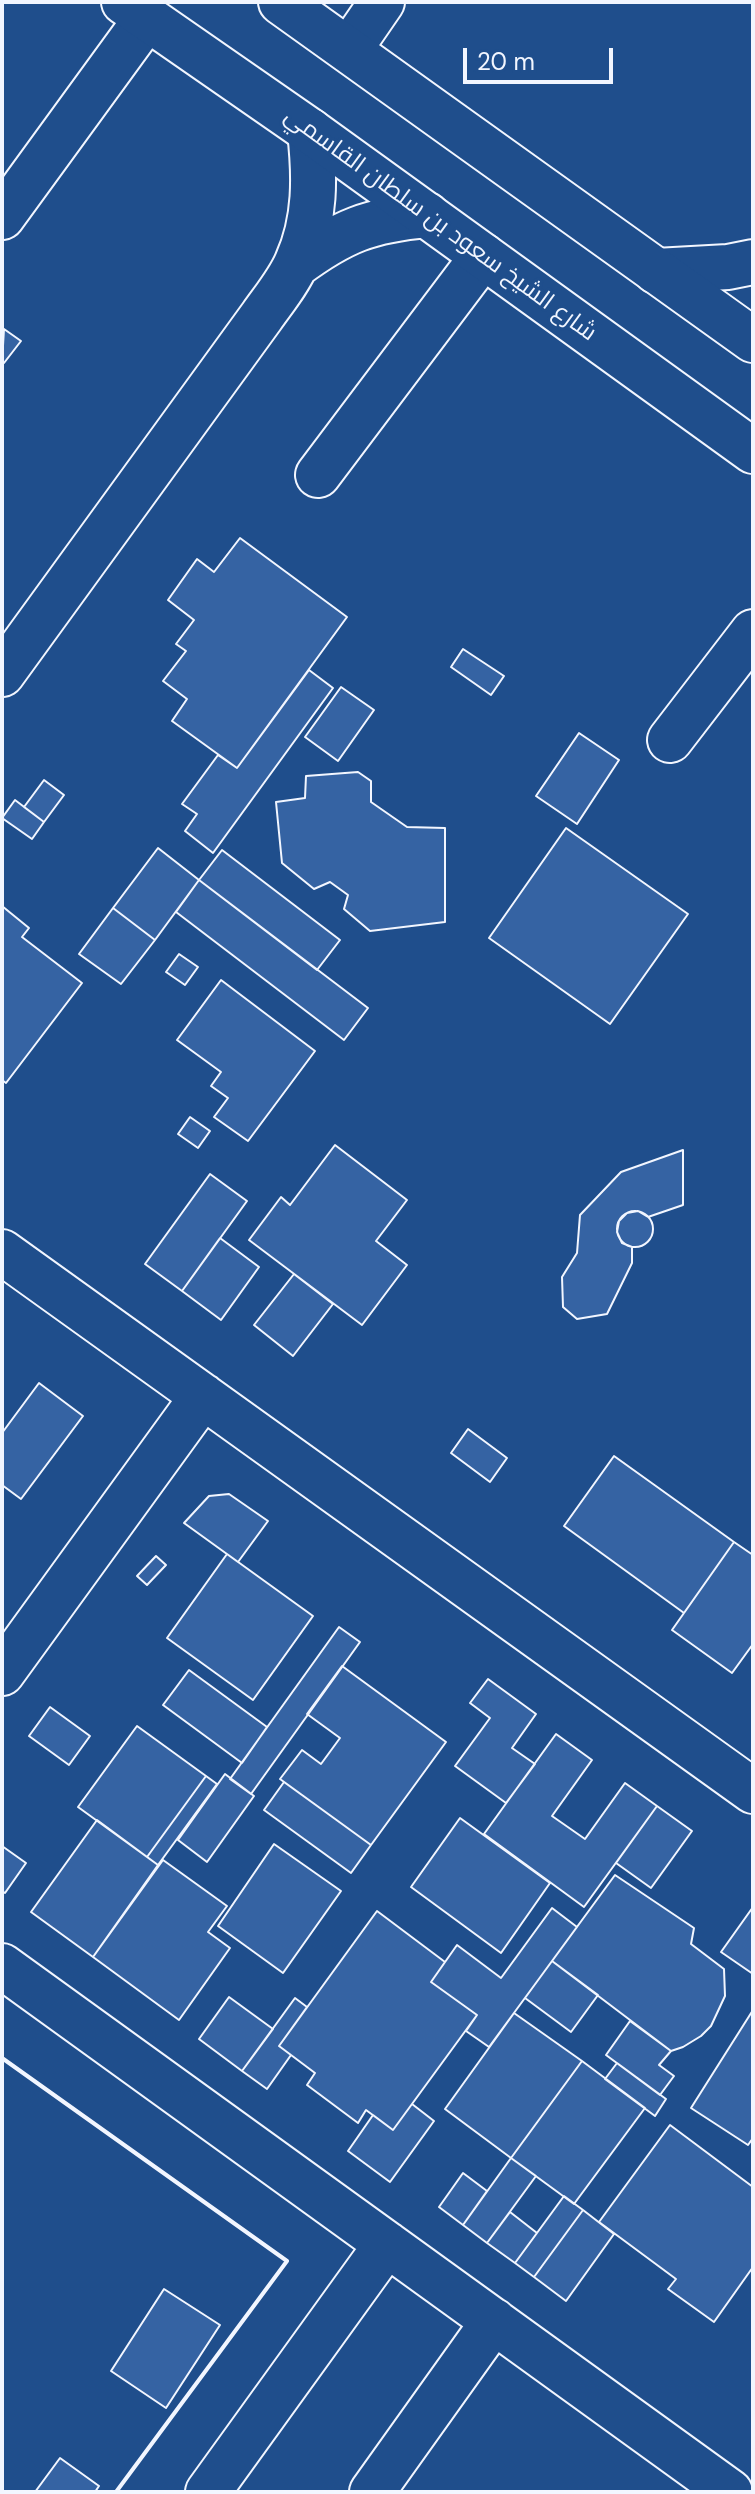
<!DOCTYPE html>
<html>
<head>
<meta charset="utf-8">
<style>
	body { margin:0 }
	#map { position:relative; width:755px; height:2494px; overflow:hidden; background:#1f4e8c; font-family:"DM Sans",sans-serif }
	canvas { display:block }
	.frame { position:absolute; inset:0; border:4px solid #f2f6ff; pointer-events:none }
	.scale { position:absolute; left:463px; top:48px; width:150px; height:36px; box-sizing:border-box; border:4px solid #f2f6ff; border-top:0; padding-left:10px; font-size:24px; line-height:28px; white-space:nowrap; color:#f2f6ff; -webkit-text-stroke:6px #1f4e8c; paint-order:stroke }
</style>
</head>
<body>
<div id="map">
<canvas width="755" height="2494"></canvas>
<div class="frame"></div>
<div class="scale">20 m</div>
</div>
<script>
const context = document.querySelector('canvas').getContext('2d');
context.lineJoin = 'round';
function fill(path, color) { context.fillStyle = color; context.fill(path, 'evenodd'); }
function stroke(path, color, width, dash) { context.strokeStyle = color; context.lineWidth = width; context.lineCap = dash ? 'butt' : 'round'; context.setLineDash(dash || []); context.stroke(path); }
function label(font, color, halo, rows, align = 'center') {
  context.font = font + ' "DM Sans",Cairo,sans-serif'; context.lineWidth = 6; context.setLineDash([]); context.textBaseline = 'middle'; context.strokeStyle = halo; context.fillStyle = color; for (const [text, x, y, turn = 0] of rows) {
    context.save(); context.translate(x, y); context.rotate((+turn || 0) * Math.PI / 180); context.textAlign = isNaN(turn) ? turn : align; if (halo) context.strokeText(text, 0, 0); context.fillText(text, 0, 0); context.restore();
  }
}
const building = new Path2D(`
	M4,329L21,341L4,363L2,362Z
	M240,538L347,617L237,768L172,721L187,699L163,681L186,651L176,644L194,620L168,600L197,559L214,572Z
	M463,649L504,676L491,695L451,667Z
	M309,670L333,688L213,853L185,831L197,814L182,804L218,755L237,768Z
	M341,687L374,710L338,761L305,737Z
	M579,733L619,760L577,824L536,796Z
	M358,772L371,781V802L407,827L445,828V922L370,931L344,909L348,895L330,882L314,889L282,863L276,802L305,798L306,776Z
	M44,780L64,795L44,822L24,807Z
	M15,800L44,822L32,839L2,818Z
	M566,828L688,914L610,1024L489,938Z
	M158,848L199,880L155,940L113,908Z
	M222,850L340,940L317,970L199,880Z
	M199,880L368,1008L344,1040L176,912Z
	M2,906L29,928L22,937L82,983L6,1083L2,1080Z
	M113,908L155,940L121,984L79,954Z
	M179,954L198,967L185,985L166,972Z
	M221,980L315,1051L248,1141L214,1117L228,1098L211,1086L221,1072L177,1040Z
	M190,1117L210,1131L198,1148L178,1134Z
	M335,1145L407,1200L376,1241L407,1265L362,1325L249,1240L281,1197L290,1205Z
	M683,1150V1205L648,1217L638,1211L627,1213L619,1221L617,1232L622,1243L632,1247V1263L607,1314L577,1319L563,1307L562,1277L577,1253L580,1215L621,1172Z
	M210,1174L247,1201L182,1291L145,1264Z
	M617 1229a18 18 0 1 1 36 0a18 18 0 1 1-36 0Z
	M220,1238L259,1267L221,1320L182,1291Z
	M294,1274L333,1304L293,1356L254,1325Z
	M39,1383L83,1416L21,1499L2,1485V1433Z
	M468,1429L507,1458L490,1482L451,1453Z
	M614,1456L734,1542L684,1613L564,1526Z
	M229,1494L268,1521L238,1562L184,1523L209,1496Z
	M734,1542L753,1555V1644L732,1673L672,1630Z
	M227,1554L313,1616L253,1700L167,1638Z
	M156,1556L166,1565L147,1585L137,1576Z
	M339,1627L360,1642L251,1794L230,1779Z
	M342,1666L446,1742L371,1845L280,1779L302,1750L321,1764L340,1738L307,1714Z
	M189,1670L267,1727L242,1763L163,1705Z
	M488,1679L536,1714L512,1748L535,1764L506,1803L455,1766L490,1718L470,1703Z
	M50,1707L90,1736L69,1765L29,1736Z
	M137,1726L206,1776L147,1857L78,1807Z
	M556,1734L592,1760L552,1816L585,1839L625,1783L657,1806L584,1907L484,1834Z
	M225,1774L254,1796L207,1862L178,1840Z
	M206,1776L217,1784L158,1865L147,1857Z
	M284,1782L371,1845L351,1873L264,1810Z
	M657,1806L692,1831L651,1888L616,1863Z
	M460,1818L550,1883L501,1953L411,1887Z
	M97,1820L158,1865L93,1957L31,1912Z
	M274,1844L341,1891L283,1973L218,1926Z
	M2,1846L26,1863L5,1893L2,1891Z
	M163,1860L227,1906L208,1932L230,1948L179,2020L93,1957Z
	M615,1875L694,1928L691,1944L724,1969L725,1996L711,2026L701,2036L683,2047L671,2051L552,1961Z
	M753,1907V1974L721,1952Z
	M552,1908L577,1927L489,2047L466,2031L477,2015L431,1982L457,1945L501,1978Z
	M377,1911L445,1962L431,1982L477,2015L393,2130L366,2110L358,2123L307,2085L315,2073L279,2046Z
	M552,1961L598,1995L571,2032L525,1998Z
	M229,1997L273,2029L242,2071L199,2039Z
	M295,1998L307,2007L279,2046L291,2055L267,2089L242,2071Z
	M753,2010V2138L748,2145L691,2108Z
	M514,2013L582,2061L511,2158L445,2109Z
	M630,2021L671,2051L659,2065L674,2076L660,2095L606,2055Z
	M582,2061L645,2108L574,2204L511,2158Z
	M617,2063L666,2099L655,2116L605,2079Z
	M412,2104L434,2121L390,2182L348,2151L373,2115L393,2130Z
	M670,2125L753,2187V2267L714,2322L668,2289L676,2279L599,2222Z
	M511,2158L536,2176L487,2243L463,2225Z
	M463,2173L487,2191L463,2225L439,2207Z
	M564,2196L583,2210L534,2277L515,2263Z
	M583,2210L614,2234L566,2301L534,2277Z
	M510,2212L537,2233L515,2263L487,2243Z
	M164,2289L220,2325L166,2408L111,2371Z
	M60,2458L99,2486L95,2492H35Z`);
fill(building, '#3563a3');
stroke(building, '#f2f6ff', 2);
const minor = new Path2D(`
	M349,50L382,2
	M2,217L147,18
	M296,265C342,231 370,220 427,215
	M656,271L728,267L753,262
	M318,475L483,256
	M2,674L262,316C274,299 289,281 297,262C316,220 315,176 310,131
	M670,740L753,632
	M2,1252L753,1791
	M2,1673L203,1396
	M2,1966L730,2492
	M208,2492L387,2244
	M372,2492L494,2321`);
const secondary = new Path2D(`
	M124,2L310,131L753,451
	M281,2L753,340`);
stroke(minor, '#f2f6ff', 48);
stroke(secondary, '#f2f6ff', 48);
stroke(minor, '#1f4e8c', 44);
stroke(secondary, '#1f4e8c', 44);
stroke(new Path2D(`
	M2,2058L287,2261L116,2492`), '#f2f6ff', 4);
label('24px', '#f2f6ff', '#1f4e8c', [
	["شارع الشيخ سعود بن سلطان القاسمي",440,225,36]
]);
</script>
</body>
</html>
